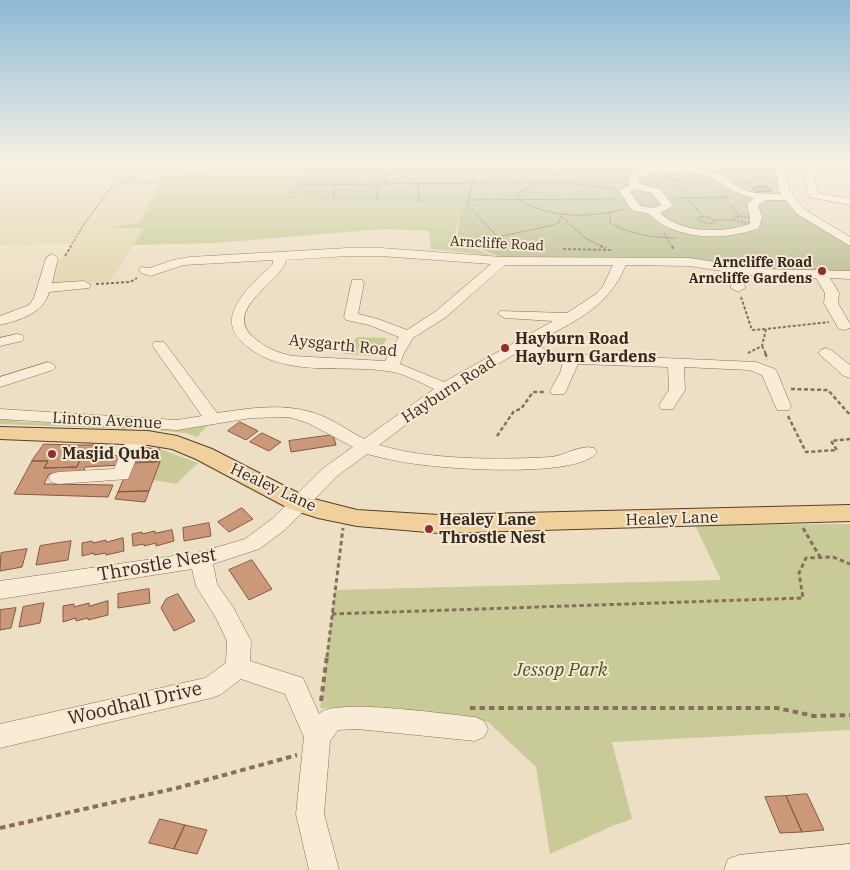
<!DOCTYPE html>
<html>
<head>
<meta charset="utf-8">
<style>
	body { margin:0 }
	canvas { display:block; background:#eddfc3 }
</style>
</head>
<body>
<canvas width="850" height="870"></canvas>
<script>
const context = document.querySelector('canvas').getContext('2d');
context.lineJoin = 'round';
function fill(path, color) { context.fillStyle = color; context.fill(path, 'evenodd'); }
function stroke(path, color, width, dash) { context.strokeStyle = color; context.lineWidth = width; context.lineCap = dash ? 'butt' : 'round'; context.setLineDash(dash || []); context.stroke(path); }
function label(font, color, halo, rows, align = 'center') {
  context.font = font + ' "IBM Plex Serif",serif'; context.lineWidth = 4; context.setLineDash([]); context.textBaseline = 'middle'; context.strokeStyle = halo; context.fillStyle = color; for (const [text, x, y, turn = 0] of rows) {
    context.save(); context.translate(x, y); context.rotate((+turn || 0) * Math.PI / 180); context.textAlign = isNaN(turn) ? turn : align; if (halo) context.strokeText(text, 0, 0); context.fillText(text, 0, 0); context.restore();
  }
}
fill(new Path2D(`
	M0,162H129L116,184L161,183L139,223L111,228H145L109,282L48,284L51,273L72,244L0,245Z`), '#e3d8b1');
fill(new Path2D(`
	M134,162H167L164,168L138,172L133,180L178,175L248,162H305L284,199L462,204L454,240L494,256L431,249L429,231L384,229L215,243L133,245L144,228H106L139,223L160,184H116L131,168Z
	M357,337L387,338L376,356L343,354Z
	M0,417L20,422L116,425L210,423L197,437L185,433L157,430L0,424Z
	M160,449L198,463L176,484L153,480L159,462H156Z
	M850,524V730L612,742L632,819L610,827L550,854L536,767L488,722L320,708L335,590L721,580L695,525Z`), '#c8cb97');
fill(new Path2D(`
	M305,162H780L784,190L801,212L850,242V275H793L712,265L507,260L457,239L461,204L284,199Z`), '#bdc096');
const building = new Path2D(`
	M762,186L769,188L772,191L757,192L753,188Z
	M240,422L258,431L246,440L228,431Z
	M262,433L281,442L269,451L250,442Z
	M333,435L336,445L291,452L289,441Z
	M44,444L71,445L65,457H81L77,467L44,468L48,461H32Z
	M71,445H96L93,451H68Z
	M136,447L160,449L156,462L130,463Z
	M126,456L122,465L85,467L83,473L49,474L44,484L113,485L108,497L14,494L32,461H48L44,468L77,467L81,457Z
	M160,462L149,491L118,492L130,463Z
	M149,491L145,502L115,499L118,492Z
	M242,508L253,519L229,532L218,522Z
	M209,523L211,536L184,541L183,528Z
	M172,530L174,541L156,546V543L144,546V544L133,546L132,534L142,532V534L155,531V533Z
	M123,538L124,551L106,555V553L94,555V553L82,556V543L92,541L93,543L106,540V542Z
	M71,541L68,560L36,565L40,546Z
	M27,549L22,567L0,571L1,553Z
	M252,560L272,589L249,600L229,570Z
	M149,589L150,603L118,608V594Z
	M178,594L195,621L174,631L161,608L166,599Z
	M108,601V615L88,620V618L76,621V618L63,622V606L74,604V607L89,603V606Z
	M44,603L40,623L19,627L23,607Z
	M16,608L11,628L0,630V610Z
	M807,794L824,830L802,832L786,796Z
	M786,796L802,832L780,833L765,797Z
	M160,819L185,825L174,849L149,843Z
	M185,825L207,830L197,854L174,849Z`);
fill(building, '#cb987a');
stroke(building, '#865941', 1);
const minor = new Path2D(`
	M170,162H182L177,165Z
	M775,162H785L789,190L805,210L850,237V246L797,214L786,200H766L758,205L762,217L759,228C729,239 697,240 667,227C659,224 654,217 648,214C643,212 637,212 632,210L619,191L630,185L628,179C647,158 697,164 720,175C730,179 737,188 747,191C758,194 770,194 782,194L779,190ZM662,171C680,170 699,171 715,180C729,188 738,195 754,198L747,204L750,217V224C723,233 682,234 660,213L673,206L672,204L660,189L640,184L638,180L644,176ZM636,189L652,193L661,205L652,208L640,206L630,192Z
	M819,162L850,163V169L824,165Z
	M808,169L813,172L818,193L850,199V205L809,197L803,172Z
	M348,248H381L502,257L689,258L762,269L850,271V279L830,278L839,293L838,303L850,324V328L844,330L839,329L837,326L824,303L825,293L816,278L762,277L742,274L745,288L738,292L731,288L729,272L689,266L626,265C606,311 573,321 533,344L552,352L572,354L756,362L775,369L777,372L791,406L789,410H777L762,375L749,370L684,367L685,390L673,409H661L659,405L669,390L668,367L578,364L566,391L564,394H552L550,391L560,373L563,362L544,359L522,350L451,391L379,445C428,460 499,460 550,457C565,456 580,444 594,448L597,452C580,478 454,469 424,465C405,463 386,459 367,454L336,477L286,529L259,549L213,564L217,584L233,607L251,641L250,661L303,678L319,714C333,697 450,715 475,717L484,721L488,729L484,737L475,741L357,729L338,730L330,741L324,814L339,870H309L296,814L304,737L285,694L241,679L220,695L211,698L0,748V724L205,678L226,663L227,641L216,618L196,586L192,569L0,599V581L201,552L245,539L272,519L322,469L353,447L308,423L289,417L251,418L177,430L0,419V409L177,420L202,416L152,345L154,342H164L217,413C252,408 286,402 320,415C335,421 349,431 364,439L434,389C419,382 404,373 387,371C339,364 279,379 241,341C214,314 254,283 273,264V260L184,265L150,276L141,273L139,270L141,267L150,268L173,260L190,257ZM348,256H381L491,264L436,311L407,330L378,319L358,314L364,283L362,280H352L344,317L346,320L369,325L399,337L385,361L293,356C277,353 264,347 252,336C223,308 283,281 286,260ZM505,265H613L603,286L596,294L567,313L500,311L498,314L505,318L553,321L444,382L400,364L404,353L413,338L446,317Z
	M52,254L58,258L52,283L84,281L91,285L89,288L49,292C44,313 20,320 0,325V316L29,305L34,298L46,258Z
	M17,334L22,335L24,338L22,341L0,346V338Z
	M826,348L831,350L850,365V378L844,376L821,356L818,353L821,350Z
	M48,362L53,364L56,367L53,370L0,387V377Z
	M136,433L142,434L145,438L128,479L58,484L51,482L49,478L51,474L58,472L114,469L127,438L130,434Z
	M850,844V870H724L728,859L739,855Z`);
const major = new Path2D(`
	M0,427L148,431L177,436L212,449L306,497L357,510L439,515L850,505V521L439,533L357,526L318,518L290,509L196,459L172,449L148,445L0,439Z`);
stroke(minor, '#87705a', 1);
stroke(major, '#553f2f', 2);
stroke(new Path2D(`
	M478,162L467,204L498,237L499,247
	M548,162L557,182
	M618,162L626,173
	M476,167L632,166
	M665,178L671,180L680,179L678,177
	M674,180L703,217
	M385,183L386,162
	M418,183L419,202
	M535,183L518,194L517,199C552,219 587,218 625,209
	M297,185L557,182L615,189
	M748,185L747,183L762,177V169L750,162
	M717,191L741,217
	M333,198L335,184
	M677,198L731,197
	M377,200L378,184
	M468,200L617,199
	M610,212V223C631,234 653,238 677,238
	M561,216L585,238L603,247
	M699,217H709L715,222L707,224L697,219Z
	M737,217H747L755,221L747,223L734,220L733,218Z
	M715,220H734
	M664,233L672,247
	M498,237L554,225L560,222V216
	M70,247L85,223L130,162`), '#87705a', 1, [2.5, 1]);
stroke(new Path2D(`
	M498,246L503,250
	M600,246L606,248
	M672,246L674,250
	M563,249L612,250
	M65,256L71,246
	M96,284L130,282L137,278
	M741,297L752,330L766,329
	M762,346L766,354
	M748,353L762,346L766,329L829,322`), '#87705a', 2, [3, 2]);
stroke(new Path2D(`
	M765,353L768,359
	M791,389L828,390L850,415
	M788,416L806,452L837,450L831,441L850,439
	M497,436L514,411L521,409L533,392H544`), '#87705a', 2.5, [4, 2.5]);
stroke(new Path2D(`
	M803,528L820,557
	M332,614L803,598L799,573L806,558L833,557L850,564
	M327,657L343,528`), '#87705a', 3, [4.5, 3]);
stroke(new Path2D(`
	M321,701L327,656
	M470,708H777L814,716L850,715
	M0,828L177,788L297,755`), '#87705a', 4, [5.5, 4]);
fill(minor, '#f8ecd6');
fill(major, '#f0d19c');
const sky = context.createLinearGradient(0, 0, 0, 284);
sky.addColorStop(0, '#8db9d4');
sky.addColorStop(0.57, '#f7f1e4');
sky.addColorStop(1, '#f7f1e400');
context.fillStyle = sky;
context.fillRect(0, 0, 850, 284);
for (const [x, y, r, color] of [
	[822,271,5,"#952c31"],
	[505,348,5,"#952c31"],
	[52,454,5,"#952c31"],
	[429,529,5,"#952c31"]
]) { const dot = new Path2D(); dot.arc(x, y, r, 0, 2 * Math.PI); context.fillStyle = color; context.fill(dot); stroke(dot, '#f5e9d3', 2); }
label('14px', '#37291e', '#f5e9d3', [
	["Arncliffe Road",497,244,3]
]);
label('bold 14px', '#37291e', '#f5e9d3', [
	["Arncliffe Road",812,263],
	["Arncliffe Gardens",812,279]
], 'right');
label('bold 16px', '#37291e', '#f5e9d3', [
	["Hayburn Road",515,339],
	["Hayburn Gardens",515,357],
	["Masjid Quba",62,454],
	["Healey Lane",439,520],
	["Throstle Nest",439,538]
], 'left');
label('16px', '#37291e', '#f5e9d3', [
	["Aysgarth Road",343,346,6],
	["Hayburn Road",449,390,-33],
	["Linton Avenue",107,421,3],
	["Healey Lane",273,488,25],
	["Healey Lane",672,519,-2]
]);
label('19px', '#37291e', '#f5e9d3', [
	["Throstle Nest",157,565,-10],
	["Woodhall Drive",135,704,-13]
]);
label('italic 19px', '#4a5325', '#f5e9d3', [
	["Jessop Park",561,671]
]);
</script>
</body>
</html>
